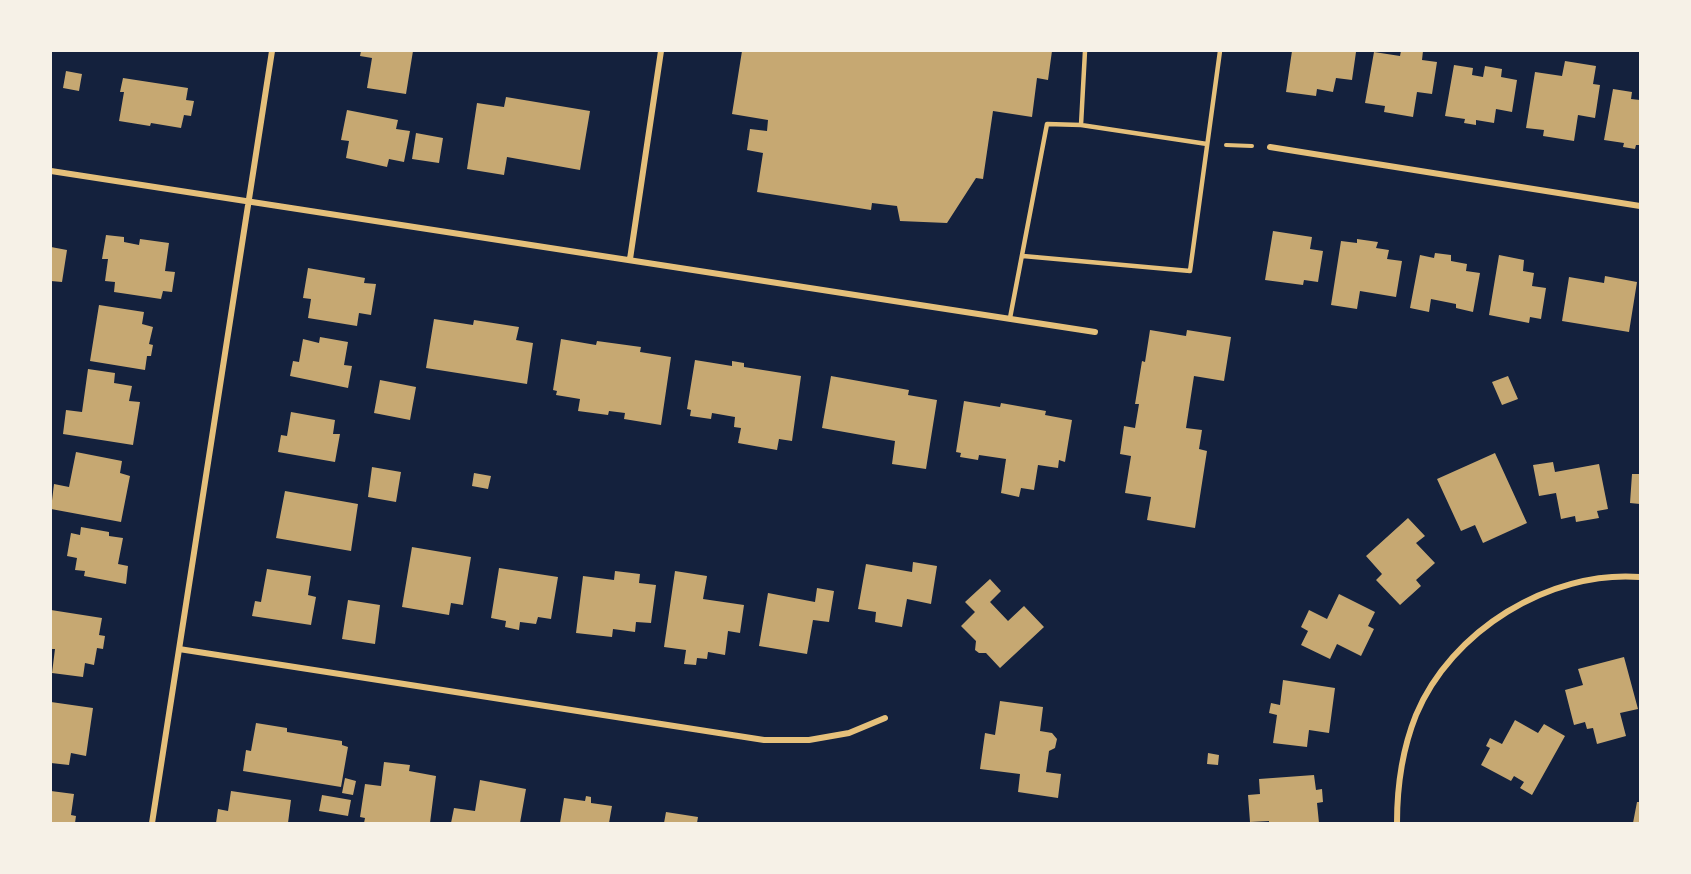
<!DOCTYPE html>
<html>
<head>
<meta charset="utf-8">
<style>
	body { margin:0 }
	#map { position:relative; width:1691px; height:874px; overflow:hidden; background:#14213d; font-family:"Work Sans",sans-serif }
	canvas { display:block }
	.frame { position:absolute; inset:0; border:52px solid #f6f1e7; pointer-events:none }
</style>
</head>
<body>
<div id="map">
<canvas width="1691" height="874"></canvas>
<div class="frame"></div>
</div>
<script>
const context = document.querySelector('canvas').getContext('2d');
context.lineJoin = 'round';
function fill(path, color) { context.fillStyle = color; context.fill(path, 'evenodd'); }
function stroke(path, color, width, dash) { context.strokeStyle = color; context.lineWidth = width; context.lineCap = dash ? 'butt' : 'round'; context.setLineDash(dash || []); context.stroke(path); }
fill(new Path2D(`
	M361,51H413L406,94L367,88L372,58L360,56Z
	M742,51H1052L1048,80L1037,78L1032,117L993,111L983,179L976,178L947,223L900,221L897,206L872,203L871,210L757,192L763,153L747,150L750,129L767,131L768,120L732,114Z
	M1292,51L1356,52L1352,80L1336,78L1333,92L1317,89L1316,96L1286,92Z
	M1401,51H1423L1422,60L1437,62L1432,94L1417,92L1413,117L1384,112L1385,106L1365,103L1374,52L1400,56Z
	M1565,61L1596,66L1593,84L1600,85L1595,118L1578,115L1574,141L1543,136L1544,130L1526,128L1535,72L1562,76Z
	M1454,65L1473,68L1472,75L1483,77L1485,66L1502,69L1501,77L1517,80L1512,112L1496,109L1494,123L1476,120V125L1464,123L1465,119L1445,116Z
	M66,71L82,74L79,91L63,88Z
	M123,78L188,88L186,100L194,101L191,116L184,115L181,128L151,123L150,126L119,121L124,92H120Z
	M1613,89L1632,92L1631,99L1640,100V145H1636L1635,149L1623,147L1624,143L1604,140Z
	M506,97L590,111L580,170L507,157L504,175L467,169L477,103L504,107Z
	M347,110L398,120L396,129L410,131L404,162L389,159L387,167L346,158L349,141L341,140Z
	M416,133L443,138L439,163L412,159Z
	M1273,231L1312,237L1310,249L1323,251L1318,282L1304,280L1303,285L1265,280Z
	M106,235L124,237V242L139,245L140,239L169,243L165,271L175,272L172,292L163,291L161,299L114,292L115,282L105,281L108,259H102Z
	M1357,239L1378,242L1376,248L1389,250L1387,259L1402,261L1396,297L1360,291L1357,309L1331,305L1341,241L1357,243Z
	M51,247L67,250L62,282L51,281Z
	M1435,253L1451,255V261L1467,264L1466,271L1480,273L1473,312L1456,308V304L1431,299L1429,312L1410,308L1420,255L1434,258Z
	M1499,255L1524,260L1523,271L1534,273L1532,286L1546,288L1541,319L1530,317L1529,323L1489,315Z
	M308,268L365,278L364,283L376,284L371,315L359,313L357,326L308,318L311,299L303,298Z
	M1605,276L1637,282L1629,332L1562,321L1569,277L1604,283Z
	M99,305L144,312L142,324L153,327L149,344L153,345L151,356H147L145,370L90,361Z
	M434,319L473,325L474,320L519,327L516,340L533,343L527,384L426,368Z
	M1150,330L1186,336L1187,330L1231,337L1224,381L1194,376L1186,428L1202,430L1199,449L1207,451L1195,528L1147,520L1151,497L1125,493L1131,456L1120,454L1124,426L1135,428L1139,404H1135L1142,361L1145,362Z
	M320,337L348,342L344,365L352,366L348,388L290,376L293,361L299,362L303,339L319,343Z
	M561,339L596,345L597,341L641,347L640,352L671,357L661,425L624,419L625,413L609,411L608,415L578,411L580,399L556,395L557,391L553,390Z
	M695,360L732,366V361L744,363V367L801,376L792,441L779,439L777,450L738,443L741,428L734,427L735,417L712,413L711,419L690,416L691,410L687,409Z
	M88,369L115,373L114,383L132,386L129,401L140,402L133,445L63,434L66,410L82,412Z
	M831,376L909,390L908,395L937,400L926,469L892,464L895,441L822,428Z
	M1508,376L1518,399L1502,405L1492,382Z
	M380,380L416,387L410,420L374,413Z
	M964,401L1000,407L1001,403L1046,411L1045,415L1072,420L1065,462L1059,460L1058,468L1038,465L1034,490L1021,488L1019,497L1001,493L1006,459L979,455L978,460L960,457L961,453L956,452Z
	M291,412L335,420L333,434H340L335,462L278,452L281,435L287,436Z
	M76,452L122,461L120,473L130,476L121,522L51,509L54,484L69,487Z
	M1495,453L1527,523L1483,543L1475,525L1461,531L1437,479Z
	M1553,462L1555,472L1599,464L1608,509L1597,511L1599,518L1576,522L1575,516L1561,519L1556,493L1539,496L1533,465Z
	M372,467L401,472L396,502L368,497Z
	M474,473L491,476L488,489L472,486Z
	M1632,474H1640V504L1630,503Z
	M285,491L358,504L351,551L276,538Z
	M1408,518L1425,536L1416,543L1435,563L1416,580L1421,586L1400,605L1376,580L1382,574L1366,556Z
	M81,527L109,532V536L123,538L118,564L128,566L126,584L84,576L85,571L75,570L77,558L67,556L71,533L80,535Z
	M412,547L471,557L463,605L451,603L449,615L402,607Z
	M913,562L937,566L931,604L907,599L902,627L875,622L876,612L858,609L866,564L912,572Z
	M499,568L558,577L551,619L538,617L536,624L520,622L519,630L505,627L506,621L491,618Z
	M267,569L311,576L308,595L316,597L311,625L252,616L255,601L261,602Z
	M615,571L640,574L639,583L656,585L651,623L636,622L635,632L613,629L612,637L576,633L583,576L614,580Z
	M675,571L707,576L703,599L744,605L740,633L728,631L725,655L708,652L707,659L697,658L696,665L684,664L686,650L664,647Z
	M990,579L1001,591L990,602L1008,621L1024,606L1044,627L1000,668L986,653H979L975,650L976,641L961,626L975,612L965,602Z
	M817,588L834,591L829,622L813,620L807,654L759,646L768,593L815,602Z
	M1339,594L1375,612L1368,626L1374,629L1361,656L1337,644L1330,659L1301,645L1308,631L1301,627L1309,610L1327,619Z
	M348,600L380,605L375,644L342,639Z
	M51,610L102,618L99,635L105,636L103,649L97,648L94,665L85,663L83,677L52,673L55,649H51Z
	M1624,657L1638,709L1620,713L1626,736L1597,744L1593,728L1587,729L1585,722L1574,725L1565,690L1583,685L1578,669Z
	M1283,680L1335,688L1329,733L1309,730L1307,747L1273,743L1277,715L1269,713L1271,703L1280,705Z
	M1000,701L1043,707L1040,731L1052,733L1057,739L1055,748L1049,751L1046,772L1061,774L1058,798L1018,792L1020,774L980,769L985,733L995,735Z
	M51,702L93,708L86,756L71,753L69,765L51,763Z
	M1515,720L1538,733L1544,724L1565,736L1532,795L1520,788L1524,782L1514,776L1511,781L1481,765L1490,748L1486,746L1490,738L1502,744Z
	M256,723L287,728V732L342,741V745L348,747L341,787L243,771L246,750L251,751Z
	M1208,753L1219,755L1218,765L1207,764Z
	M384,762L410,765L409,771L436,776L430,823H364L365,818L360,817L365,784L381,786Z
	M1314,775L1316,790L1322,789L1323,802L1317,803L1319,823H1269V821L1250,822L1248,795L1260,794L1259,779Z
	M345,778L356,781L353,795L342,793Z
	M480,780L526,789L520,823H451L454,808L475,811Z
	M51,791L74,794L71,815L76,816L75,823H51Z
	M231,791L291,800L288,823H216L218,809L228,811Z
	M322,795L351,800L348,816L319,811Z
	M586,796L591,797V803L612,806L609,823H560L564,798L585,801Z
	M1637,802H1640V823H1633Z
	M666,812L698,817L697,823H664Z`), '#c6a872');
stroke(new Path2D(`
	M1226,145L1252,146`), '#e5c07b', 4);
stroke(new Path2D(`
	M1081,125L1085,51
	M1023,256L1190,271L1220,51
	M1010,318L1047,124L1081,125L1207,144`), '#e5c07b', 4.5);
stroke(new Path2D(`
	M1270,147L1640,206
	M51,171L1095,332
	M630,259L661,51
	M179,649L764,740H809L849,733L885,718
	M152,823L272,51
	M1397,823C1397,786 1402,750 1416,715C1451,631 1549,570 1640,577`), '#e5c07b', 6);
</script>
</body>
</html>
